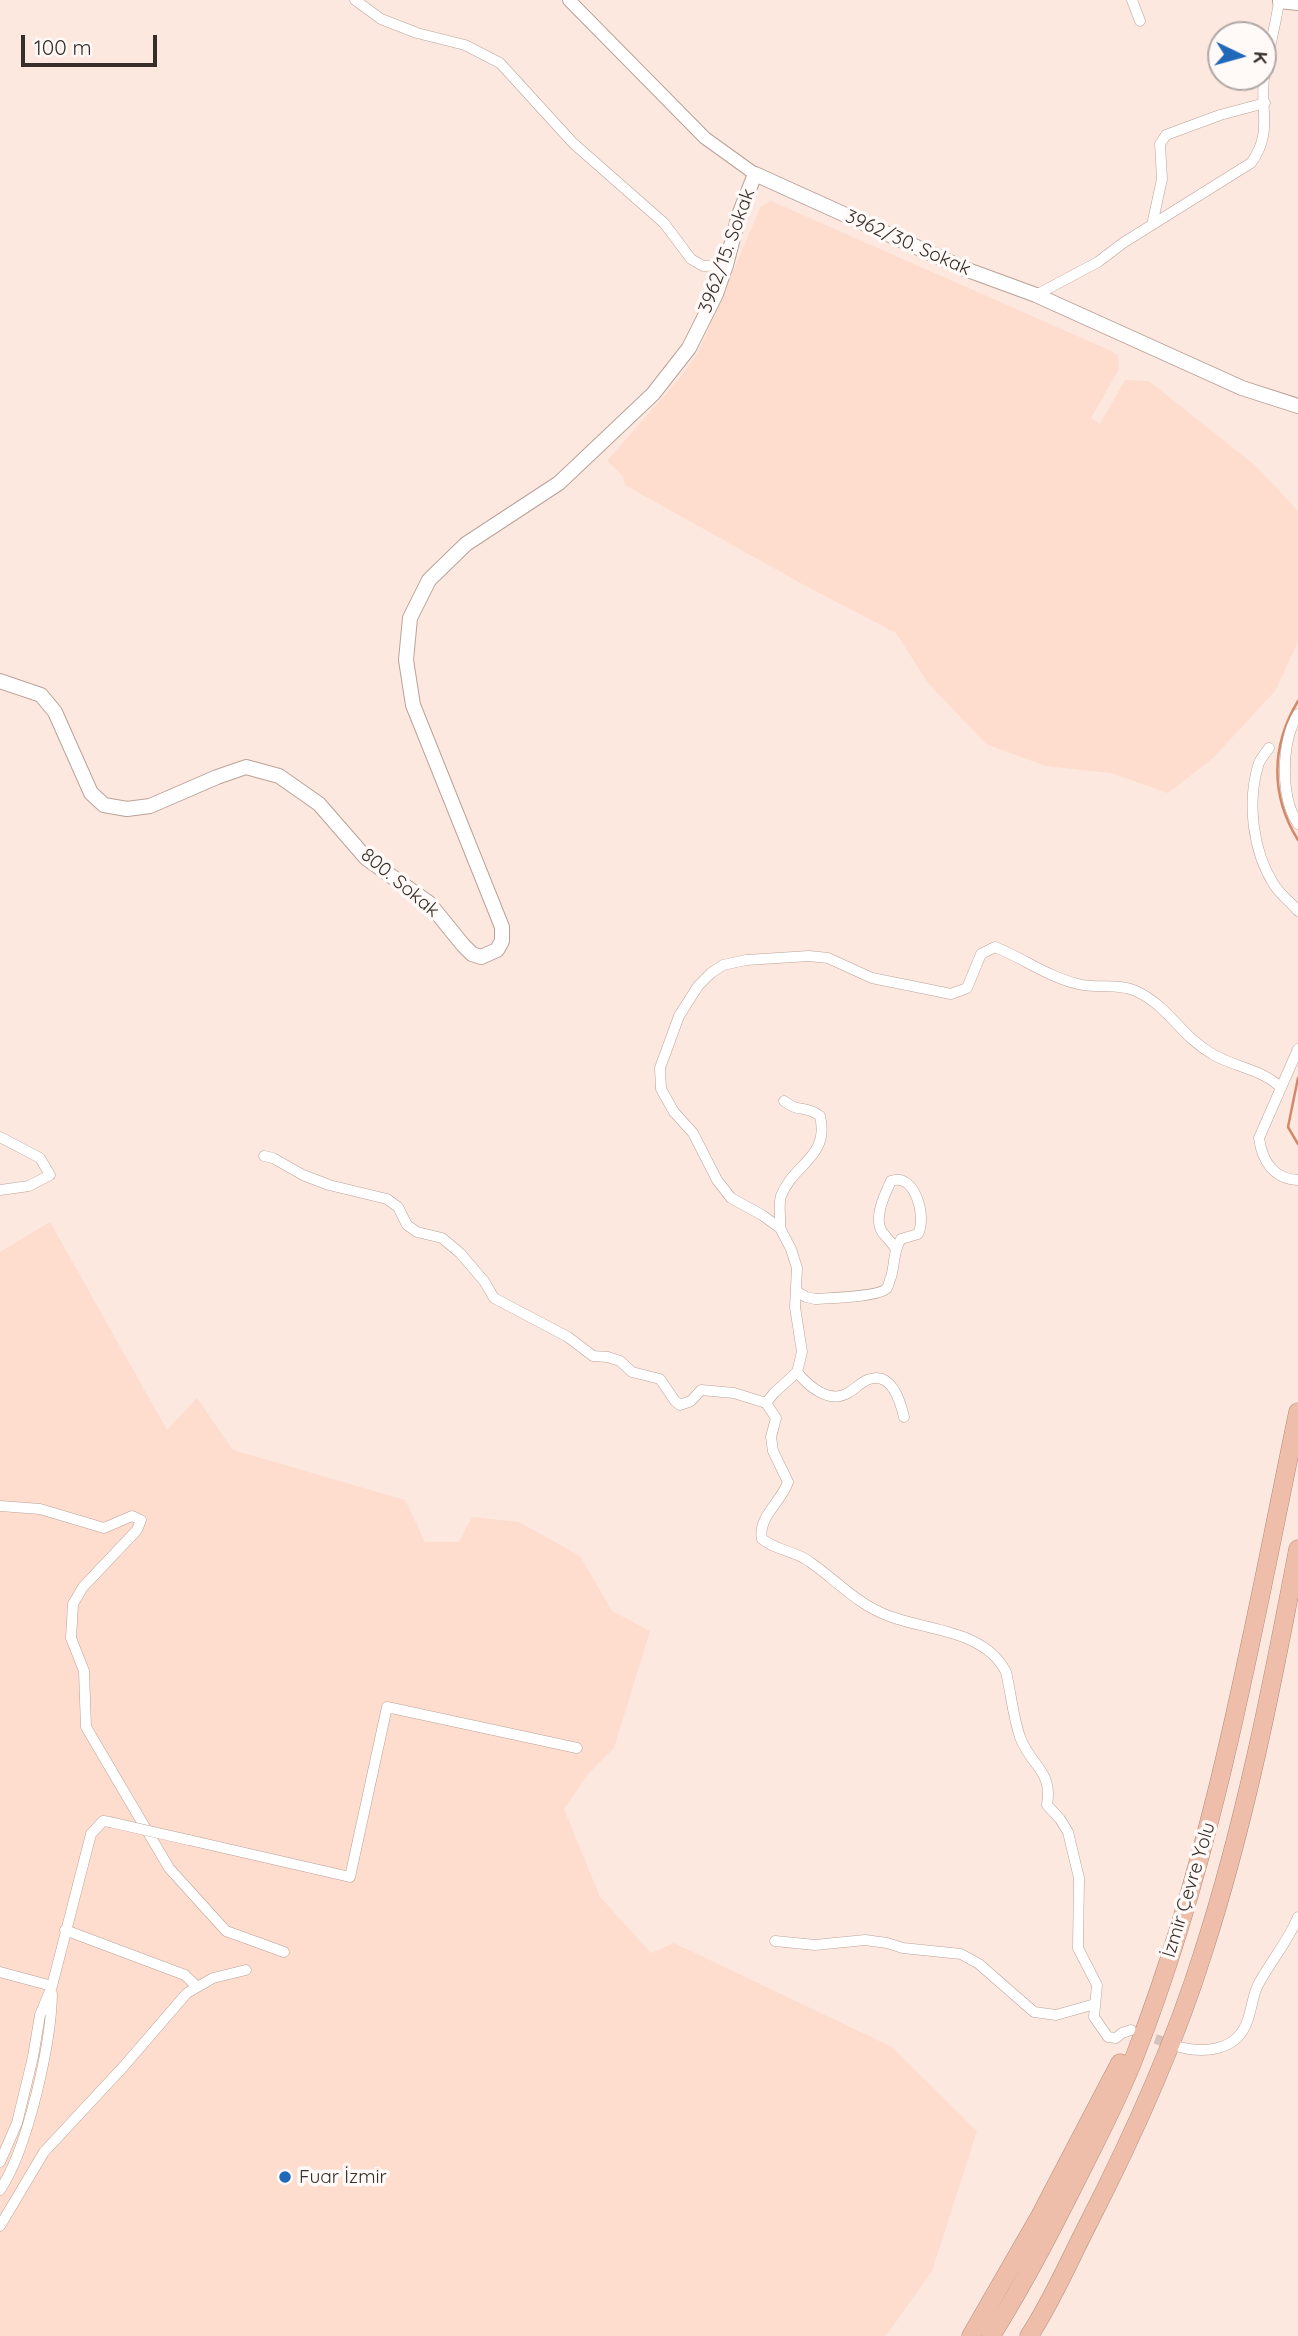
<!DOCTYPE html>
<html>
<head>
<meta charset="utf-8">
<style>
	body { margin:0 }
	#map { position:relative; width:1298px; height:2336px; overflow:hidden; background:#fde8df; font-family:Quicksand,sans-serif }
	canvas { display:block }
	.north { position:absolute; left:1207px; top:21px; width:70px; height:70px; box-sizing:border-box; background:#fff9f7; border:2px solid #afa8a5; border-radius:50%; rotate:95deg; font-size:19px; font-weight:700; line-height:28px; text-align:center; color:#372e29 }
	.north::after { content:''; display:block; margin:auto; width:24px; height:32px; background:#2069b9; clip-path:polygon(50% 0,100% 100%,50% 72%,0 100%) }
	.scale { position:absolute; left:21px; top:35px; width:136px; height:32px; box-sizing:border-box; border:4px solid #372e29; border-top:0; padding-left:9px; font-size:21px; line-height:24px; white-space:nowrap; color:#372e29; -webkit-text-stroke:5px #fff9f7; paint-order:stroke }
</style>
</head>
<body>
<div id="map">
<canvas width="1298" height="2336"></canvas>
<div class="north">K</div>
<div class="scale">100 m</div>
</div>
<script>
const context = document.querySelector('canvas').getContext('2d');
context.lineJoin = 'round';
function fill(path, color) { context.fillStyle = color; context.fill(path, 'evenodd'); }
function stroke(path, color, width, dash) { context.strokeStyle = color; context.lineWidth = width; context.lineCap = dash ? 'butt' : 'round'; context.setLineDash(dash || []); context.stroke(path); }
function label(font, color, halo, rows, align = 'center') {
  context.font = font + ' Quicksand,sans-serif'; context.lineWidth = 7; context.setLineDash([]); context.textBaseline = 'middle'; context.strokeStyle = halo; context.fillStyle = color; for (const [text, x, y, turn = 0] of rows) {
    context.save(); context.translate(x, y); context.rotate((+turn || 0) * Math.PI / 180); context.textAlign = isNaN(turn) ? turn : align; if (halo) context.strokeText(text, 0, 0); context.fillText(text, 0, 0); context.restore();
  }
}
fill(new Path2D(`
	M771,201L1109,350L1118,355L1119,369L1091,418L1100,424L1125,380L1149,381L1257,467L1298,511V642L1275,691L1213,758L1168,793L1111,773L1046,766L986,744L928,683L896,633L804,585L625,485L623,476L607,461L679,379L698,353L761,206Z
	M50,1222L167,1430L197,1398L233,1450L405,1500L425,1542H459L472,1517L519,1522L580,1556L612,1611L650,1631L614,1748L588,1774L564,1809L600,1897L651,1953L674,1943L892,2047L977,2131L932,2271L886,2336H0V1252Z`), '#fedcce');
stroke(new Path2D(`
	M1298,701C1271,746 1270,795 1298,840
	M1298,1078L1288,1127L1298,1144`), '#d2896a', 2.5);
stroke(new Path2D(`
	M1141,2034L1173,2045`), '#d5c3bb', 10, [10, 5]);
const minor = new Path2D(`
	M355,0L381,19L417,33L465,45L500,63L573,143L664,223L691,259L703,266L726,265
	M1132,0L1140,21
	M1152,225L1162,179L1160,144L1166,135L1220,115L1265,103
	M1036,295L1098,262L1123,243L1251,163C1273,133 1260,111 1264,78C1268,53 1275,28 1279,2
	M1298,714C1281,742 1280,797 1298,824
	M1269,748C1265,754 1259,760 1258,766C1247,803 1253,851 1273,883C1280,895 1290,901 1298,911
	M1298,1049L1259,1138C1262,1160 1273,1179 1298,1180
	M0,1137L40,1158L50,1175L29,1186L0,1190
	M264,1156L273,1158L303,1175L329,1185L387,1199L398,1207L407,1225L417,1232L442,1238L460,1253L484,1281L494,1298L568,1337L593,1356L608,1357L620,1361L632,1372L660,1379L675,1401L680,1405L691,1401L701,1390L734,1393L766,1403L774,1393L797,1372L802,1352L795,1307L797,1268L791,1249L780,1228L762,1215L731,1198L717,1180L693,1133L674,1112L661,1089L660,1068L679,1016L698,986L711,973L723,965L746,960L809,956L828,958L872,978L951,994L967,988L981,954L995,947C1023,958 1048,977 1078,984C1096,989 1119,983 1136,991C1170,1007 1181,1037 1214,1055C1235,1067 1264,1070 1281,1088
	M780,1228C781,1218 778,1205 781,1196C793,1164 830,1157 820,1116C806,1105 799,1113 784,1101
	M796,1291L806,1297L815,1299C828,1298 880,1297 887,1288C889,1285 889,1281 891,1277C895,1264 893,1251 901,1239L918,1234C927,1217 915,1172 891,1181C885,1194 874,1216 881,1230C885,1237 891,1241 895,1248
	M797,1372C808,1386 829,1404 848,1393C855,1389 860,1383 867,1380C891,1370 900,1400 904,1417
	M766,1403L776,1418L771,1437L773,1451L788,1482C782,1501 757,1518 762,1539C777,1551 796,1551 810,1562C836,1580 858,1605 889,1616C928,1631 985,1630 1006,1672C1011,1693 1013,1717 1020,1737C1031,1767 1053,1770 1047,1805L1060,1819L1068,1832L1073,1853L1079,1878L1078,1948L1097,1985L1094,2017L1108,2037L1116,2038L1122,2033L1131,2030
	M0,1506L40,1509L104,1528L132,1516L141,1520L137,1530L83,1587L73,1604L71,1638L84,1671L86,1727L169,1868L226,1931L284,1952
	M189,1840L350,1877L387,1707L577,1748
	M65,1930L185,1975L197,1987
	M775,1941L815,1945L865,1940L887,1943L903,1948L961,1954L979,1964L1034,2012L1056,2015L1095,2004
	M0,1972L52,1986
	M1176,2046C1203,2054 1238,2052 1248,2019C1252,2008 1253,1993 1259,1983C1271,1961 1288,1941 1298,1917
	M0,2162L17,2123L33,2057L40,2015L52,1986L91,1834L103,1821L110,1822
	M0,2190C28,2148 51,2044 52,1994
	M0,2226L44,2152L124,2066L187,1993L213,1978L246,1970`);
const tertiary = new Path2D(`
	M569,0L705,138L755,174
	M1279,0V2L1298,4`);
const secondary = new Path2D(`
	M0,681L41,695L55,712L91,793L104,805L127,809L150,806L217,777L246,767L279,776L319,804L366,858L429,903L463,945L472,954L481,957L497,950L502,941V927L413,705L406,660L410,618L429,580L466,544L559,483L653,394L689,348L716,294L726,265L739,215L755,174L965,269L1036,295L1242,388L1298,406`);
const motorway = new Path2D(`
	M971,2336L1040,2216L1120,2063
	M991,2336C1025,2282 1054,2225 1082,2169C1101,2131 1121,2093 1136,2053C1216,1847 1253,1628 1298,1412
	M1029,2336C1052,2301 1069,2261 1088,2224C1132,2138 1173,2048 1202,1956C1245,1824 1272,1686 1298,1549`);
stroke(minor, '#baa298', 11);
stroke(tertiary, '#baa298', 14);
stroke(secondary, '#baa298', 16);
stroke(motorway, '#af8c7d', 19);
stroke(minor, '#fff', 10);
stroke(tertiary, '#fff', 12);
stroke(secondary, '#fff', 14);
stroke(motorway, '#efbeaa', 18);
const minorBridge = new Path2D(`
	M110,1822L189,1840`);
stroke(minorBridge, '#baa298', 11, []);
stroke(minorBridge, '#fff', 10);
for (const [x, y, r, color] of [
	[285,2177,7,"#2069b9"]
]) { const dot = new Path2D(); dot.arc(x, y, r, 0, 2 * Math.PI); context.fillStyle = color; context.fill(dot); stroke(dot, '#fff9f7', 2.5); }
label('19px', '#372e29', '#fff9f7', [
	["3962/30. Sokak",908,243,24],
	["3962/15. Sokak",727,251,-70],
	["800. Sokak",400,883,40],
	["İzmir Çevre Yolu",1189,1890,-73]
]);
label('19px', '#372e29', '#fff9f7', [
	["Fuar İzmir",299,2177]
], 'left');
</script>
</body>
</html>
